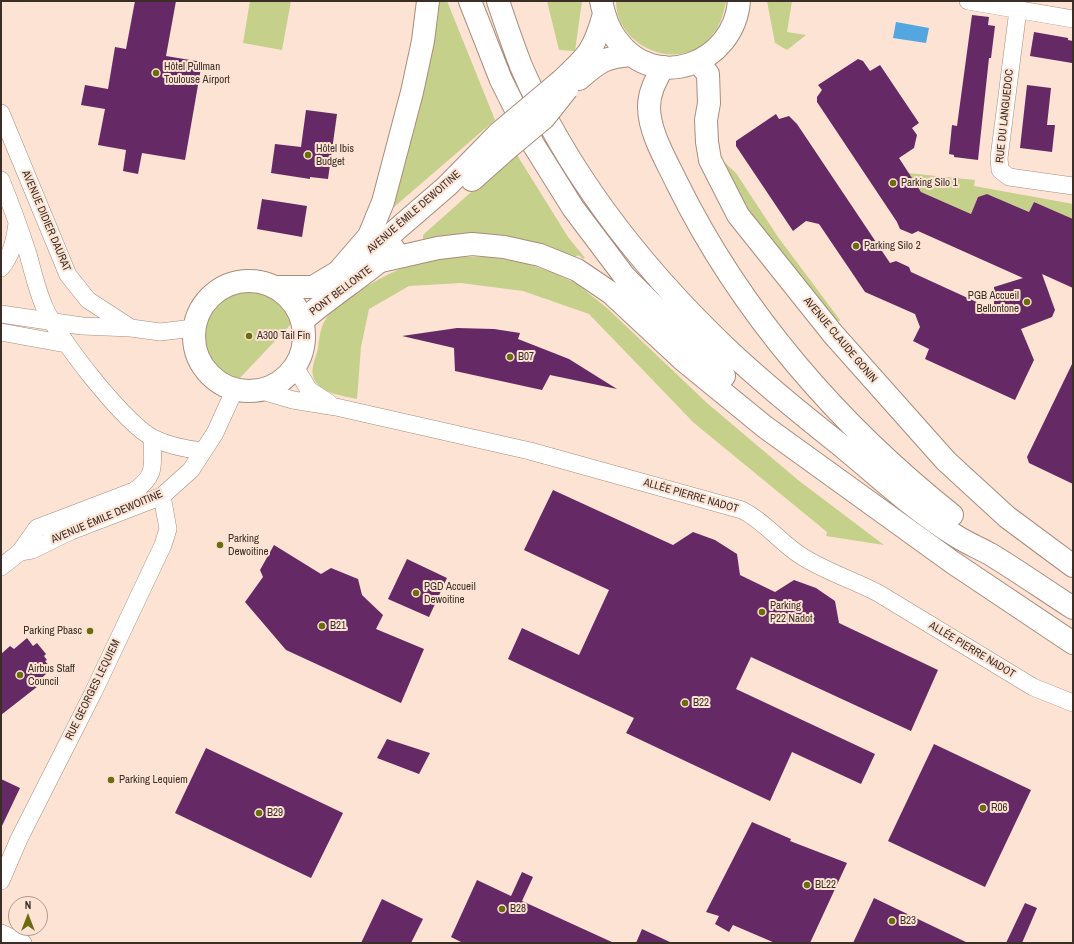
<!DOCTYPE html>
<html>
<head>
<meta charset="utf-8">
<style>
	body { margin:0 }
	#map { position:relative; width:1074px; height:944px; overflow:hidden; background:#fce3d3; font-family:"Archivo Narrow",sans-serif }
	canvas { display:block }
	.frame { position:absolute; inset:0; border:2px solid #3a2e27; pointer-events:none }
	.north { position:absolute; left:8px; top:896px; width:40px; height:40px; box-sizing:border-box; background:#fce3d3; border:1px solid #ae9b8e; border-radius:50%; rotate:0deg; font-size:11px; font-weight:700; line-height:16px; text-align:center; color:#3a2e27 }
	.north::after { content:''; display:block; margin:auto; width:14px; height:18px; background:#6a6c0d; clip-path:polygon(50% 0,100% 100%,50% 72%,0 100%) }
</style>
</head>
<body>
<div id="map">
<canvas width="1074" height="944"></canvas>
<div class="frame"></div>
<div class="north">N</div>
</div>
<script>
const context = document.querySelector('canvas').getContext('2d');
context.lineJoin = 'round';
function fill(path, color) { context.fillStyle = color; context.fill(path, 'evenodd'); }
function stroke(path, color, width, dash) { context.strokeStyle = color; context.lineWidth = width; context.lineCap = dash ? 'butt' : 'round'; context.setLineDash(dash || []); context.stroke(path); }
function label(font, color, halo, rows, align = 'center') {
  context.font = font + ' "Archivo Narrow",sans-serif'; context.lineWidth = 4; context.setLineDash([]); context.textBaseline = 'middle'; context.strokeStyle = halo; context.fillStyle = color; for (const [text, x, y, turn = 0] of rows) {
    context.save(); context.translate(x, y); context.rotate((+turn || 0) * Math.PI / 180); context.textAlign = isNaN(turn) ? turn : align; if (halo) context.strokeText(text, 0, 0); context.fillText(text, 0, 0); context.restore();
  }
}
fill(new Path2D(`
	M250,1H291L282,50L243,43Z
	M436,1H447L495,120L387,213Z
	M547,1H582L575,51L559,50Z
	M616,1H726V2C723,14 721,25 712,35C682,75 616,48 616,1Z
	M767,1H792L787,32L806,35L787,50L775,43Z
	M517,155L568,237L585,258L583,259L578,255L574,258L434,238L423,239V235L507,160Z
	M723,161L736,173L778,237L840,320L838,322L753,218L738,194Z
	M908,173L975,180L974,186L1073,204V219L1034,202L1029,212L987,194L978,197L971,214L921,192Z
	M457,257H491L525,263L554,273L577,284L607,308L707,403L798,480L884,545L826,536L827,532L694,423L589,314L523,291L461,283L409,286L369,309L361,347L357,399C339,395 308,392 313,366C314,360 317,354 318,348C321,330 320,325 332,311L331,309C358,291 398,265 430,259C439,258 448,258 457,257Z
	M251,290C272,294 285,303 293,322L237,381C229,377 222,374 216,368C197,349 200,312 224,298C233,293 241,291 251,290Z`), '#c5d08a');
fill(new Path2D(`
	M896,22L929,28L926,43L893,38Z`), '#54a6e0');
fill(new Path2D(`
	M135,1H176L166,56L202,62L185,160L142,153L138,174L123,171L126,150L98,145L105,109L81,105L85,85L108,89L115,47L126,49Z
	M972,15L989,17L988,25L995,26L991,58H989L978,160L954,157V155L949,154L952,125L957,126Z
	M1034,32L1068,38V40L1073,41L1072,63L1030,56Z
	M858,59L863,61L870,71L880,65L919,123L912,128L917,135L914,148L899,158L921,192L971,214L978,197L987,194L1029,212L1034,202L1073,219V288L1042,274L1055,310L1052,317L1021,329L1034,360L1015,400L925,359L929,349L913,341L920,327L915,314L865,292L819,224L806,221L793,231L736,146V141L776,114L779,119L789,116L797,124L890,263L896,261L909,267L911,272L994,310V287L1023,278L918,231L912,234L900,229L897,222L817,102V97L822,90L818,85Z
	M1027,85L1051,88L1047,125H1055L1052,152L1020,148Z
	M306,110L337,114L328,179L310,177V179L271,173L275,144L301,147Z
	M262,199L307,206L302,237L257,229Z
	M457,328L494,329L520,333L518,339L569,359L617,389L550,375L542,390L455,371L454,348L402,336Z
	M1073,362V484L1029,463L1027,457Z
	M553,490L673,545L693,532L715,540L737,554L740,575L775,592L794,580L816,588L835,601L839,623L938,670L911,731L751,657L736,689L875,754L861,784L792,752L770,801L626,733L634,718L508,659L522,628L579,655L609,590L524,550Z
	M274,545L321,574L331,568L358,579L362,595L383,615L376,629L424,649L401,703L286,650L245,602L263,577L260,570Z
	M407,559L447,578L429,617L388,599Z
	M27,638L33,646L37,643L46,654L44,656L47,660L45,661L52,669L39,680L42,683L1,715V654L10,646L14,649Z
	M387,739L430,753L419,774L377,758Z
	M934,744L1031,790L985,887L888,841Z
	M206,748L343,813L311,878L175,813Z
	M1,779L20,788L1,828Z
	M752,822L791,839L790,841L847,863L810,943H775L733,925L729,932L715,924L719,916L706,912Z
	M522,872L533,877L522,901L614,943H463L451,937L477,880L511,896Z
	M874,898L968,943H853Z
	M382,899L423,919L411,943H361Z
	M1025,903L1037,908L1022,943H1006Z
	M642,929L672,943H636Z`), '#652a65');
const minor = new Path2D(`
	M968,1L1073,19
	M1018,10L999,158L1000,170L1009,177L1073,186
	M1,113L68,275L88,300L131,328
	M1,180C11,205 20,229 28,254C33,272 37,290 44,306C56,336 125,424 153,438C169,446 185,449 203,451
	M1,268C12,255 15,239 17,223
	M1,314L82,326L131,328L160,332L194,328
	M1,332L66,344
	M295,367L309,390L329,403
	M259,390L293,400L336,407L530,451L742,510C766,522 780,543 803,557C827,572 853,580 878,593L1033,687L1073,703
	M20,552L32,550L71,531L162,496L191,470L215,433L235,389
	M1,567L20,552L37,528L134,491C158,475 152,463 152,438
	M1,881L19,839L93,693L163,545L168,529L162,496
	M1,933L23,943`);
const secondary = new Path2D(`
	M601,1C604,15 608,29 617,40C655,93 734,64 739,1
	M698,62L708,74L709,103L706,120L707,142L710,160L738,215L833,334L946,461L1007,517L1073,566
	M579,79C599,62 604,57 632,55
	M562,80C589,55 594,50 604,14
	M472,180L508,148
	M194 336a55 55 0 1 1 110 0a55 55 0 1 1-110 0Z
	M276,287H313L338,272L381,243L447,186L499,133
	M302,321C332,295 365,275 394,249`);
const motorway = new Path2D(`
	M470,1L501,80L533,144L573,208L625,277L724,376
	M498,1C505,22 513,45 521,66C568,174 642,268 727,349C762,382 800,413 838,443C877,475 914,510 956,536C967,543 979,548 990,554C1018,571 1045,590 1073,608
	M663,67C656,80 649,92 649,107C649,132 666,160 677,183C741,313 839,425 952,515
	M381,261L438,248L472,244L504,247L540,255L577,270L611,293L683,360L765,427L952,562L1073,643
	M338,272L369,236L383,202L412,92L423,41L428,1`);
stroke(minor, '#aa8c7b', 18);
stroke(secondary, '#aa8c7b', 24);
stroke(motorway, '#aa8c7b', 24);
stroke(minor, '#fff', 17);
stroke(secondary, '#fff', 22);
stroke(motorway, '#fff', 22);
const secondaryBridge = new Path2D(`
	M499,133L561,81
	M508,148L544,118L567,89`);
stroke(secondaryBridge, '#aa8c7b', 24, []);
stroke(secondaryBridge, '#fff', 22);
for (const [x, y, r, color] of [
	[156,73,4,"#6a6c0d"],
	[308,155,4,"#6a6c0d"],
	[893,183,4,"#6a6c0d"],
	[856,246,4,"#6a6c0d"],
	[1027,302,4,"#6a6c0d"],
	[249,336,4,"#6a6c0d"],
	[510,357,4,"#6a6c0d"],
	[220,545,4,"#6a6c0d"],
	[416,593,4,"#6a6c0d"],
	[762,612,4,"#6a6c0d"],
	[322,626,4,"#6a6c0d"],
	[90,631,4,"#6a6c0d"],
	[20,675,4,"#6a6c0d"],
	[685,703,4,"#6a6c0d"],
	[111,780,4,"#6a6c0d"],
	[983,808,4,"#6a6c0d"],
	[259,813,4,"#6a6c0d"],
	[807,885,4,"#6a6c0d"],
	[502,909,4,"#6a6c0d"],
	[892,921,4,"#6a6c0d"]
]) { const dot = new Path2D(); dot.arc(x, y, r, 0, 2 * Math.PI); context.fillStyle = color; context.fill(dot); stroke(dot, '#fce3d3', 1.5); }
label('11px', '#3a2e27', '#fce3d3', [
	["Hôtel Pullman",164,67],
	["Toulouse Airport",164,80],
	["Hôtel Ibis",316,149],
	["Budget",316,162],
	["Parking Silo 1",901,183],
	["Parking Silo 2",864,246],
	["PGB Accueil",1019,296,"right"],
	["Bellontone",1019,309,"right"],
	["A300 Tail Fin",257,336],
	["B07",518,357],
	["Parking",228,539],
	["Dewoitine",228,552],
	["PGD Accueil",424,587],
	["Dewoitine",424,600],
	["Parking",770,606],
	["P22 Nadot",770,619],
	["B21",330,626],
	["Parking Pbasc",82,631,"right"],
	["Airbus Staff",28,669],
	["Council",28,682],
	["B22",693,703],
	["Parking Lequiem",119,780],
	["R06",991,808],
	["B29",267,813],
	["BL22",815,885],
	["B28",510,909],
	["B23",900,921]
], 'left');
label('11px', '#3a2e27', '#fce3d3', [
	["RUE DU LANGUEDOC",1005,116,-84],
	["AVENUE ÉMILE DEWOITINE",414,212,-41],
	["AVENUE DIDIER DAURAT",46,221,67],
	["PONT BELLONTE",341,291,-37],
	["AVENUE CLAUDE GONIN",840,340,50],
	["ALLÉE PIERRE NADOT",691,496,16],
	["AVENUE ÉMILE DEWOITINE",107,517,-23],
	["ALLÉE PIERRE NADOT",972,650,31],
	["RUE GEORGES LEQUIEM",93,690,-64]
]);
</script>
</body>
</html>
